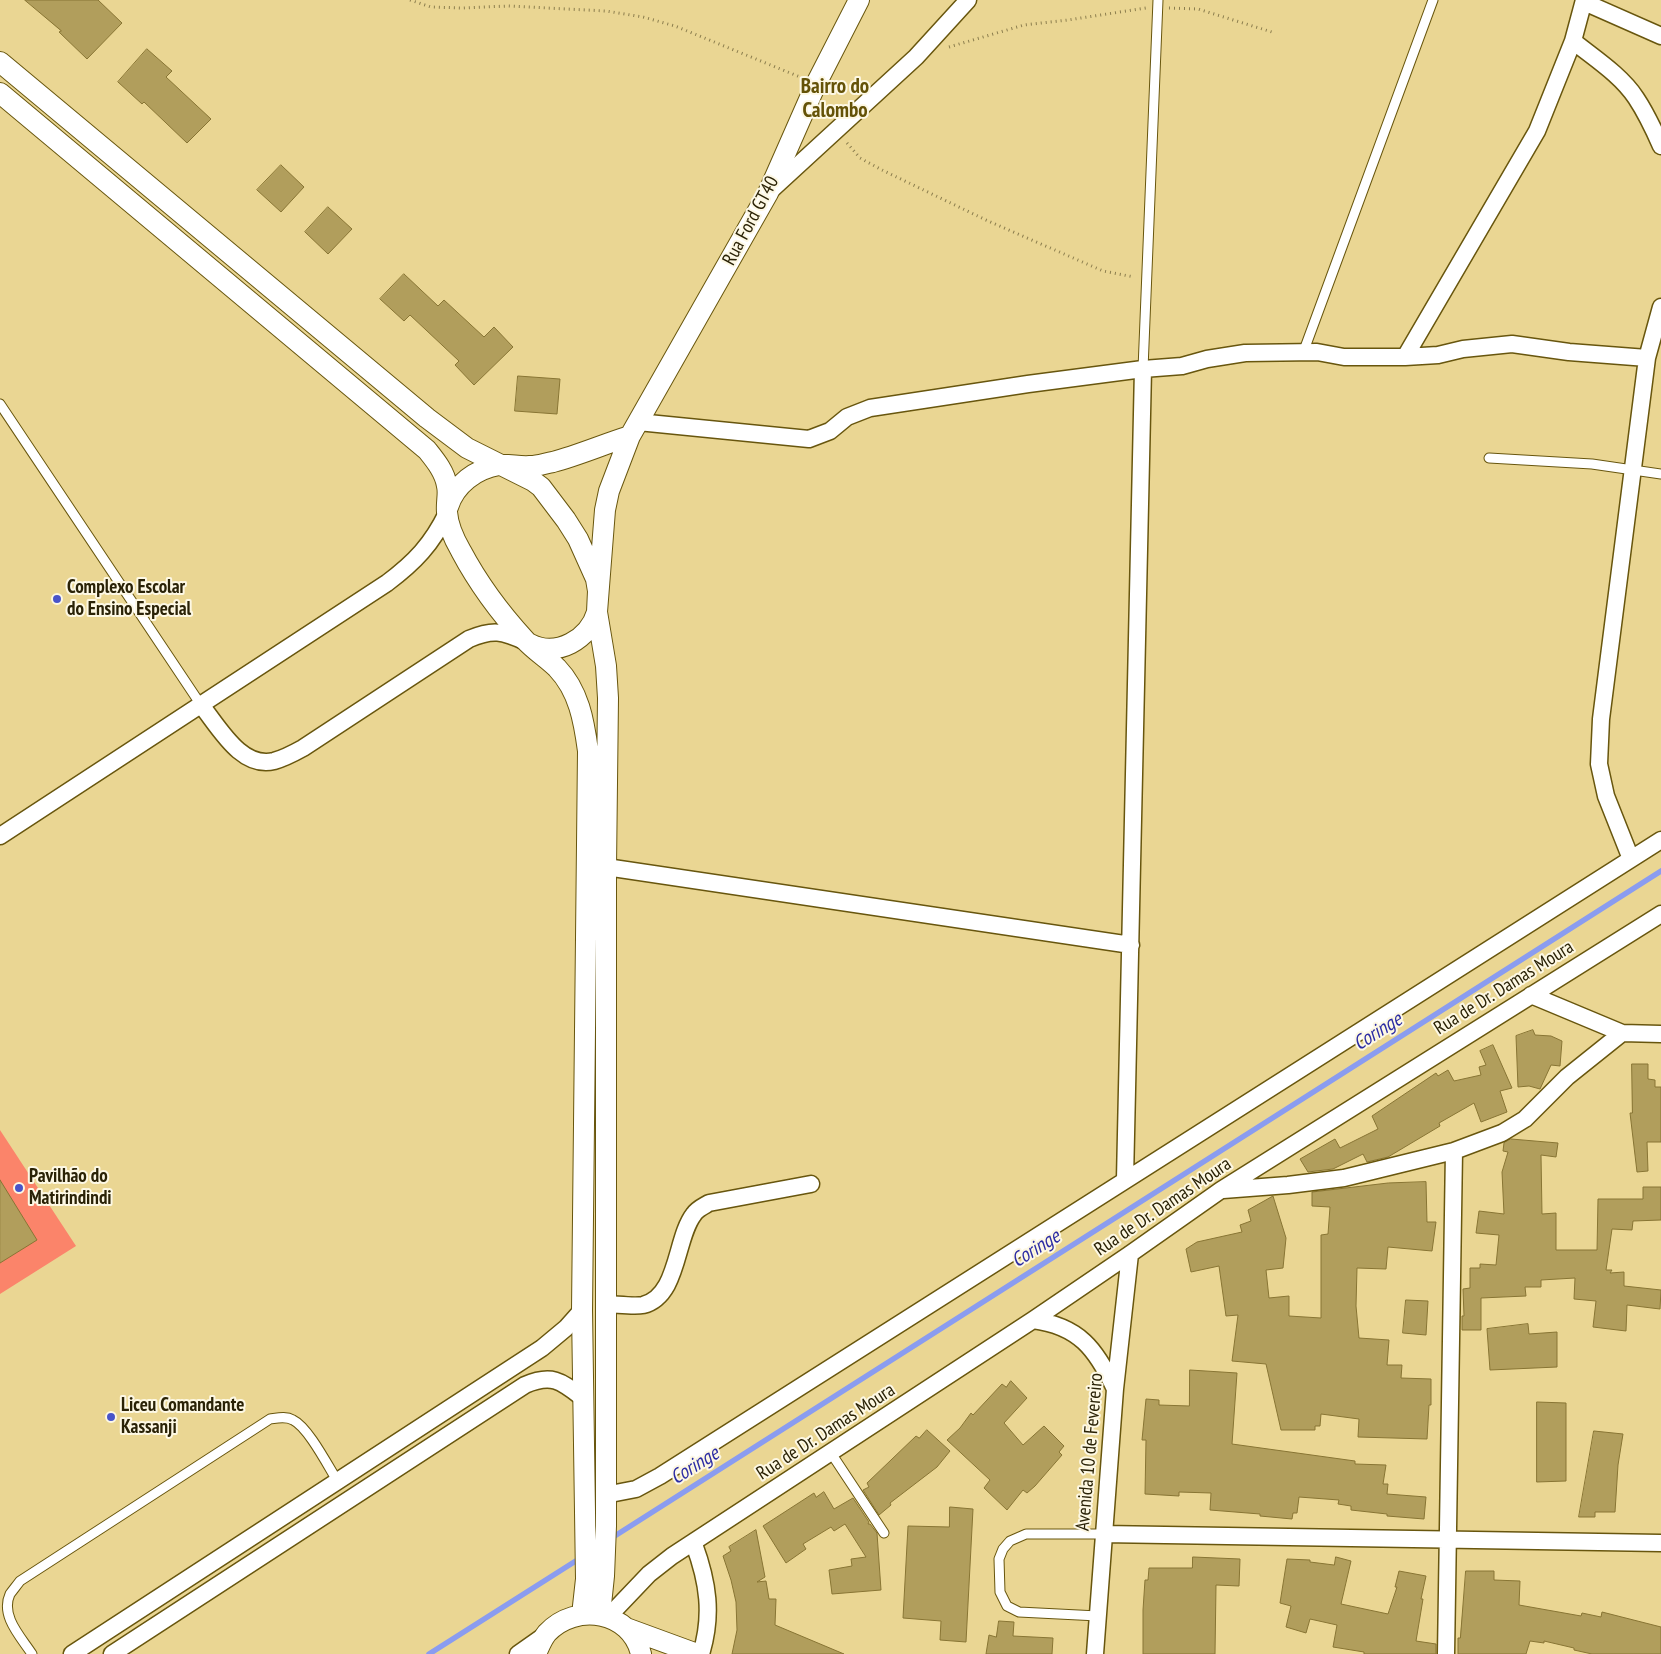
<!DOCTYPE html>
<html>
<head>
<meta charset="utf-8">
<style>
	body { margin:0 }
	canvas { display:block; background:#ead693 }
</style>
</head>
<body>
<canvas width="1661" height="1654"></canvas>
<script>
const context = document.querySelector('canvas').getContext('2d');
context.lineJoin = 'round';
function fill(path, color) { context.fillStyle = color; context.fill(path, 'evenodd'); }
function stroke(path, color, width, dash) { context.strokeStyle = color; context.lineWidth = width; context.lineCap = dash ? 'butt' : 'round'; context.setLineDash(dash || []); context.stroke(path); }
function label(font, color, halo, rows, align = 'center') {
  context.font = font + ' "PT Sans Narrow",sans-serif'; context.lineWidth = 4; context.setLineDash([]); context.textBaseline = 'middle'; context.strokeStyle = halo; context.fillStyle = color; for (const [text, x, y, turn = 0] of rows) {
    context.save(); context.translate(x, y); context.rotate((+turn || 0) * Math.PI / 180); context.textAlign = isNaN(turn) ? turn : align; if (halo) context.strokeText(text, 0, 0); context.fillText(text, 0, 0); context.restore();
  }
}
fill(new Path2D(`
	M0,1130L76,1246L0,1294Z`), '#fb846a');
stroke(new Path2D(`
	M610,1539L1661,871
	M429,1654L582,1557`), '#8a9cf0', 5.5);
const building = new Path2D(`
	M25,0H98L122,23L87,59L59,32L61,31Z
	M147,49L172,71L166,77L211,119L187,143L144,102L142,104L118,82Z
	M281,165L304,187L281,212L257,190Z
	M328,207L352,229L328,254L305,232Z
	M404,274L438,306L444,300L484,337L494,327L513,347L474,385L455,365L459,361L410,315L404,321L380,299Z
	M518,376L560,379L557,414L515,411Z
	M1533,1030L1535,1035L1551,1036L1562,1041L1560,1066L1551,1065L1540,1089L1529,1086L1518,1087L1516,1036Z
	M1493,1045L1512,1088L1500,1091L1507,1112L1481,1122L1474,1103L1439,1123L1440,1126L1388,1157L1367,1162L1363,1154L1333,1169L1308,1172L1300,1159L1335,1139L1340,1148L1378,1129L1372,1116L1436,1073L1438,1076L1448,1070L1454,1081L1481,1075L1479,1067L1486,1065L1480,1051Z
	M1632,1064H1648V1079L1655,1080V1087H1661V1142H1647L1648,1171L1637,1172L1630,1113H1632Z
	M1511,1139L1558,1143L1556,1157L1541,1155L1542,1214L1556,1213V1250H1597L1598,1199H1643V1187H1661V1220L1633,1221L1632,1230L1612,1229L1606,1270H1612L1610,1273L1624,1272V1286L1661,1290L1660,1309L1627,1305L1626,1331L1593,1327L1596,1301L1574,1299L1575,1278L1541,1280V1287H1525L1526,1296L1481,1298V1330H1462V1316H1464L1463,1289L1470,1288V1268H1480V1264L1496,1265L1499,1235L1476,1233L1479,1211L1504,1214L1502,1172L1508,1152L1503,1151L1504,1143Z
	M0,1180L37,1240L0,1263Z
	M1426,1182L1427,1222H1436L1432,1251L1388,1247L1386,1269L1357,1268L1356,1306L1359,1338L1389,1340L1387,1365H1402L1401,1378L1431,1379V1405H1429L1427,1439L1358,1437L1359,1419L1321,1414L1320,1426H1315V1430H1281L1266,1364L1232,1361L1238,1315L1226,1316L1219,1266L1191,1272L1186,1249L1197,1242L1242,1232L1240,1225L1251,1221L1248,1210L1273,1196L1286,1238L1283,1268L1266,1270L1269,1298L1289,1296V1316L1321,1318V1235L1328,1234L1330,1207L1312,1206V1192L1388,1183Z
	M1406,1300L1428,1301L1426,1335L1403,1333Z
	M1528,1324L1529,1334L1557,1332V1367L1490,1370L1487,1329Z
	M1190,1370L1237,1373L1232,1444L1355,1461V1464L1386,1465L1383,1484H1388L1387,1494L1426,1497L1424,1519L1387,1516V1514L1351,1510V1506L1338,1504L1339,1500L1299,1497L1297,1513H1293L1292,1519L1260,1516V1514L1210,1510L1211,1493L1179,1492V1496L1145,1494L1146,1440H1142L1146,1399L1159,1400V1405L1189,1406Z
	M1011,1381L1027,1398L1004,1423L1023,1445L1044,1426L1064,1446L1059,1452L1062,1455L1035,1486L1027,1493L1023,1490L1007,1510L984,1488L990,1480L947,1440L960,1428L971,1413L973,1415L1002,1384L1006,1387Z
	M1537,1402L1566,1403V1481L1537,1482Z
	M927,1430L950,1451L937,1467L890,1503L891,1505L879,1515L863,1490L869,1487L867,1483L916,1436L919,1438Z
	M1594,1431L1623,1434L1618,1465L1615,1512H1595V1517H1579Z
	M824,1492L834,1509L853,1498L869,1522L868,1524H870L877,1533L881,1590L832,1594L829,1570L852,1566L851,1559L866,1557L845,1524L834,1531L831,1527L803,1544L806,1549L786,1563L763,1526L814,1493L816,1497Z
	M950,1507L973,1509L966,1642L940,1640L941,1621L903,1618L908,1526L949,1527Z
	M756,1530L765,1577L757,1582L766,1581L769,1599H776L775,1625L844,1654H732L737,1630L736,1602L731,1580L723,1556L731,1551L729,1547Z
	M1193,1557L1240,1559L1239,1586L1216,1585L1215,1654H1143V1610L1145,1580H1148L1149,1568H1192Z
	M1336,1557L1351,1561L1341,1604L1388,1614L1397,1587H1395L1399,1571L1426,1576L1421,1599H1423L1416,1641L1436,1644V1654H1364V1652L1333,1647L1337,1625L1310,1619L1306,1633L1286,1627L1291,1606L1280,1603L1287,1559L1310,1560V1562L1334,1565Z
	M1466,1571H1494V1580L1520,1581L1519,1605L1581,1616L1582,1613L1601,1617L1602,1612L1661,1627V1654H1592L1574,1650V1648L1544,1641V1643L1530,1641L1526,1654H1458V1638H1460Z
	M999,1621L1014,1622L1013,1636L1053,1638L1052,1654H986L989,1635L996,1637Z`);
fill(building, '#b19e5c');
stroke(building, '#887534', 1);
const service = new Path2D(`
	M1303,353L1433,0
	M1143,369L1158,0
	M0,404L201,705
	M1489,458L1592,464L1661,474
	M831,1453L884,1533
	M1098,1616L1019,1612L1007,1606L1000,1592L999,1559L1003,1549L1010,1541L1026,1534H1103
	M32,1654C21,1637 0,1616 10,1594C13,1590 17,1585 20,1581L270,1419C278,1418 286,1416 293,1420C308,1427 328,1466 338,1482`);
const minor = new Path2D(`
	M1584,2L1661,36
	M1573,41C1594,58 1621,75 1636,98C1646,113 1654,130 1661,146
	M770,191L916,57L968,0
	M1405,357L1537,131L1573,41L1584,0
	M638,422L809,439L830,431L847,417L870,408L1028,384L1143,369L1182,366L1207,359L1245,353L1317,352L1344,357H1405L1438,355L1463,349L1512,344L1569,352L1647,358
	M201,705C219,727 241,769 274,761C285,758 294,753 303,748L469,639C493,629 502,631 526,642
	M0,836L387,583C415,562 432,544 447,513
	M1631,859L1606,796L1599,764L1601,719L1647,358L1661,307
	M606,867L1131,945
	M1531,995L1622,1033L1661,1034
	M1125,1179L1143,369
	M1223,1190L1288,1185L1344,1178L1454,1151L1502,1133L1525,1119L1567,1077L1622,1033
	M605,1304C615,1304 634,1307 643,1305C679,1296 675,1238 694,1214C697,1209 704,1206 709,1203L811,1184
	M1033,1320C1079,1326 1096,1349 1115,1389
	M605,1495L636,1489L660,1476L1661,840
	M1103,1534L1661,1543
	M694,1544C708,1582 713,1615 701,1654
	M608,1617L649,1574L672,1556L1033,1320L1130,1254L1221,1190L1661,914
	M72,1654L542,1348L566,1328L582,1310
	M112,1654L525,1385C553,1373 562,1382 584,1399
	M518,1654L545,1635
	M1095,1654L1115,1389L1130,1254
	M1446,1654L1454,1151`);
const tertiary = new Path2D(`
	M0,62L427,418L467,448L533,481L541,487L566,520L578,539L596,579L598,591L597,612L606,666L608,698L606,867V1526L604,1576L600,1614
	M0,93L427,450C435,460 445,472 447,486C449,494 446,503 447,512C448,526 454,539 461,551C478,583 501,614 525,640C535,651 547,658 557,668C579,691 584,721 588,751L582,1310L586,1579L582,1615
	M448,507C455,484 476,469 499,465C509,464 520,467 530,466C538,466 546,463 553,462C579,455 604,444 630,436
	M530,644C557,658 589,639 597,612L605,510L609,491L630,436L768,193L816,84L859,0
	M626,1628L697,1654
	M536,1654C539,1647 542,1639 547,1633C576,1602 631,1611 641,1654`);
stroke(service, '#68560e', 11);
stroke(minor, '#68560e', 19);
stroke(tertiary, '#68560e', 22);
stroke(new Path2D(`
	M410,0L431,7L462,8L508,6L606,11L643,17L675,26L800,77
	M1169,8L1198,9L1275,33
	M949,47L1024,25L1068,20L1146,8
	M847,143L860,158L882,170L986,220L1103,271L1134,277`), '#8b7d4d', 3, [1, 4]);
stroke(service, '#fff', 9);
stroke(minor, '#fff', 16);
stroke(tertiary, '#fff', 20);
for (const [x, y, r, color] of [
	[57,599,5,"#4854c9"],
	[19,1188,5,"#4854c9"],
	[111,1417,5,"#4854c9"]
]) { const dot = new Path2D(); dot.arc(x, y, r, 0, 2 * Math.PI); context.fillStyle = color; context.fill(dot); stroke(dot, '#fdf8e4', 2); }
label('19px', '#2a2206', '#fdf8e4', [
	["Rua Ford GT40",751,221,-62],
	["Rua de Dr. Damas Moura",1504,988,-32],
	["Rua de Dr. Damas Moura",1163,1207,-34],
	["Rua de Dr. Damas Moura",826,1432,-33],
	["Avenida 10 de Fevereiro",1090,1452,-85]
]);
label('bold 19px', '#2a2206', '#fdf8e4', [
	["Complexo Escolar",67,588],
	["do Ensino Especial",67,610],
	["Pavilhão do",29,1177],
	["Matirindindi",29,1199],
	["Liceu Comandante",121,1406],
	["Kassanji",121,1428]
], 'left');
label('italic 20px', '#2c2ca4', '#fdf8e4', [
	["Coringe",1378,1032,-32],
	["Coringe",1036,1249,-32],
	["Coringe",695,1466,-32]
]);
label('bold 21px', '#645207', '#fdf8e4', [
	["Bairro do",835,87],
	["Calombo",835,111]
]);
</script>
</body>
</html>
